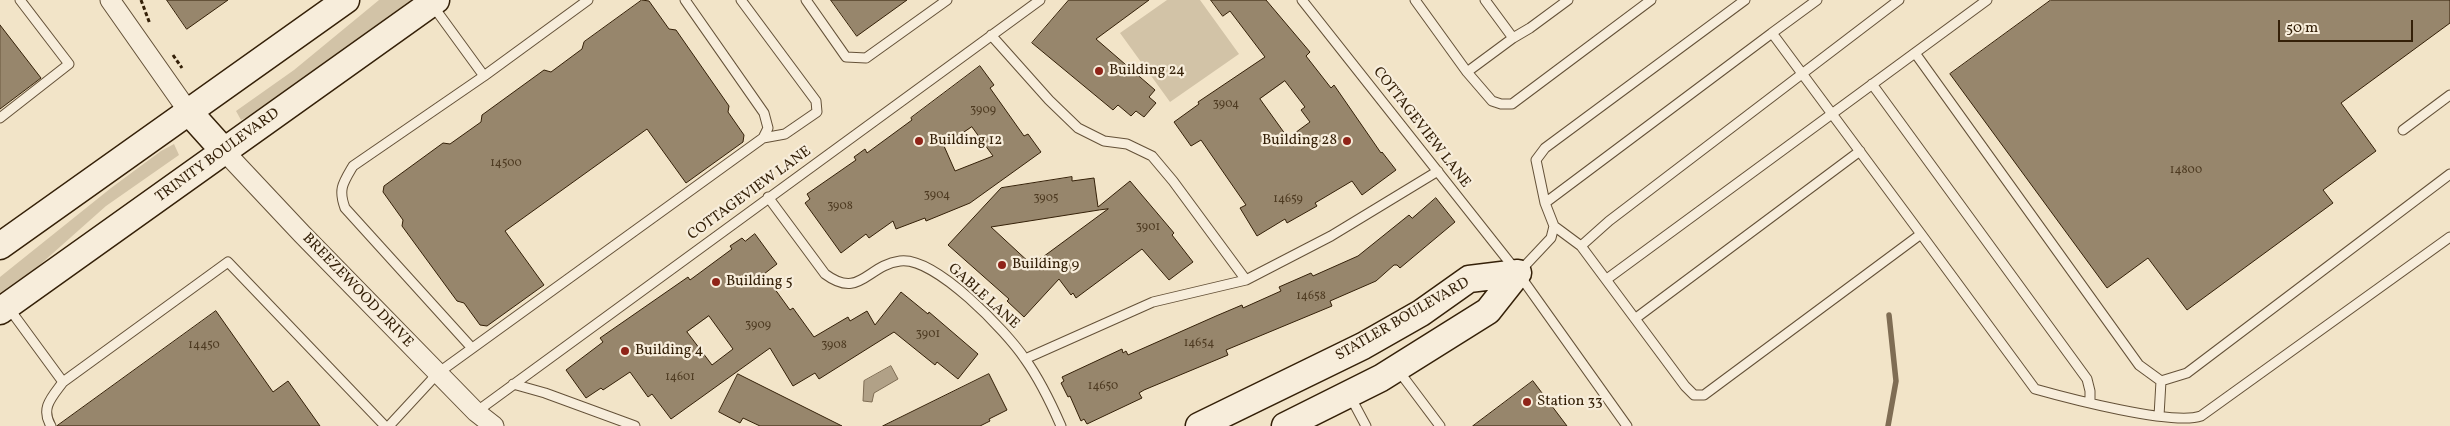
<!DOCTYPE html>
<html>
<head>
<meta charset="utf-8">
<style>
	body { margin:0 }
	#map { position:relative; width:2450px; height:426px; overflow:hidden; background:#f2e4c8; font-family:Vollkorn,serif }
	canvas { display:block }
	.scale { position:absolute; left:2278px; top:20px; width:135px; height:22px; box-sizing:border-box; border:2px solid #342008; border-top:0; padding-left:6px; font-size:15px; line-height:18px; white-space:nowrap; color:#342008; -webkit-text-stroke:4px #f7eddb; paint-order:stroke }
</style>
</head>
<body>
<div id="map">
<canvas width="2450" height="426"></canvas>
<div class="scale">50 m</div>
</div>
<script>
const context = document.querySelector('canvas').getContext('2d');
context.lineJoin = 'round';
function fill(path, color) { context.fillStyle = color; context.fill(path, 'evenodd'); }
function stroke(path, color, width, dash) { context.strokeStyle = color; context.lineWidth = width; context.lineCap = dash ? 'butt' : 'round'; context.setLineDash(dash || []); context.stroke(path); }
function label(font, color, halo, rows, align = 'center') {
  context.font = font + ' Vollkorn,serif'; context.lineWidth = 4.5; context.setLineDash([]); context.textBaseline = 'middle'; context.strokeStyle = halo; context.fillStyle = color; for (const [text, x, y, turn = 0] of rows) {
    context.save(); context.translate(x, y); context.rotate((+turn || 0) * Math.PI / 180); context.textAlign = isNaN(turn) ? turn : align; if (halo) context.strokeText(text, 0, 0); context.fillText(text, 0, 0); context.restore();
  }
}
fill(new Path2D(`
	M379,0H411L250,116L241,120L236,111L294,70Z
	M1167,0H1200L1239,54L1170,102L1120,33Z
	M174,144L179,155L106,206L34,270L0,295V277L111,188L161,151Z`), '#d2c3a7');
const water = new Path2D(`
	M891,366L898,379L874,393L872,402L863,401L864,381Z`);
fill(water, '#b1a187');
stroke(water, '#7f6d54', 1);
stroke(new Path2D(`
	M1888,426L1896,381L1889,315`), '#7f6d54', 5.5);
const building = new Path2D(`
	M167,0H228L187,29Z
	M642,0L649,1L669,29L676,30L729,106L728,112L744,135L743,142L686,183L647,129L505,231L544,285L487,326L480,325L464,303L457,301L402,226L403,220L383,192L384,186L443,143L450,144L481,122L482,115L544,70L551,72L582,49L584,42Z
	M831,0H907L857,36Z
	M1069,0H1149L1096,39L1155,90L1149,97L1156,103L1144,117L1136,111L1131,116L1118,105L1113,110L1032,43Z
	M1211,0H1266L1310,52L1306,56L1331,88L1334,85L1381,153L1382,152L1396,170L1362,195L1352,181L1315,203L1317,206L1287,223L1285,219L1257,236L1240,208L1246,205L1201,140L1191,146L1174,122L1199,104L1198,102L1265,57L1230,11L1223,16ZM1285,81L1305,107L1301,110L1310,122L1288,138L1260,99Z
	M2051,0H2450V23L2341,103L2376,151L2323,190L2333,203L2187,310L2148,258L2107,288L1950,74Z
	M0,25L41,78L0,109Z
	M980,66L994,85L990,88L1024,136L1028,134L1041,152L970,203L926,221L925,218L896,229L893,221L869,238L866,234L841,253L805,203L810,199L807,194L856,160L854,157L865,149L867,153L912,120L911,118ZM972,127L993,156L955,171L944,146Z
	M1072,177V181L1094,178L1098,207L1130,181L1174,233L1172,235L1193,262L1169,280L1142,249L1076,298L1073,293L1071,295L1059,279L1024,317L1007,301L1009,299L948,245L1001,188ZM1108,209L1032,265L991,227L1099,210Z
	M1436,198L1455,222L1400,268L1397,265H1394L1376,281L1330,301L1332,306L1226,350L1228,355L1144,390L1139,393L1142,398L1106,415L1087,424L1084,419L1081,421L1070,396L1068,397L1061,383L1064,381L1062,377L1122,349L1123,353L1126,351L1128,355L1216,316L1242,305L1243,308L1281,291L1279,287L1311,273L1313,276L1358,256L1409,215L1412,218Z
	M755,234L777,264L764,274L790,310L793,308L814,337L848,317L850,321L867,311L875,325L901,292L928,314L929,312L978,354L958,379L937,362L935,365L894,332L819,379L815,373L793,386L770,348L671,419L652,394L648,397L630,372L603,390L601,388L586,398L566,370L603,342L600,338L688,277L690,280L732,249L730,246L742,238L745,241ZM709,316L733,349L712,365L687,332Z
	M216,311L273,392L288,381L320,426H57Z
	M738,374L842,426H760L743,418L740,423L719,412Z
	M989,374L1007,410L989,419L990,421L980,426H883Z
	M1533,381L1567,426H1473Z`);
fill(building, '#97866c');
stroke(building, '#342008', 1);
const lane = new Path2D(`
	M741,0L816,101L817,112L785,134L763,138
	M806,0L846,57L866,58L947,0
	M1302,0L1518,273L1627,426
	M1415,0L1467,72L1492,101L1501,104H1512L1651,0
	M1745,0L1545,148L1536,160L1545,203L1554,226L1581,246L1685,386L1694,395H1704L1921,234L2035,389C2067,398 2173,426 2201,416L2450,237
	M1817,0L1772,33L1921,234
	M433,6L484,76
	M991,35L1049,100L1078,128L1104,141L1127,144L1152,156L1173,181L1246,280
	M1513,38L1530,28L1568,0
	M1915,53L2139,365L2161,381L2187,373L2450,174
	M1467,72L1513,38L1485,0
	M1872,84L2087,379L2090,391V402
	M0,118L69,64L20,0
	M2403,130L2450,95
	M768,197L825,274C860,300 867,265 900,261C935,256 1007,332 1025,359C1040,380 1051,403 1061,426
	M1545,203L1772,33
	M1581,246L1609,221L1899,0
	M1520,271L1551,238L1554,226
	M1607,279L1987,0
	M8,307L63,382L228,262L385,426
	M1636,318L1860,151
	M471,347L345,208C338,189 343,183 353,166L484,76L588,0
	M1025,359L1153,302L1246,280L1331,236L1438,171
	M1398,370L1440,426
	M513,384L545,393L635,426
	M1350,396L1366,426
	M476,412L1040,0
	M2159,416L2161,381
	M51,426C40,408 52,397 63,382
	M389,426L438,373L763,138L768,128L764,113L685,0`);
const street = new Path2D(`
	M110,0L188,111
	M224,151L302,234L476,412L494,426`);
const secondary = new Path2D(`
	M188,111L224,151
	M0,246L346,0
	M0,311L436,0
	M1199,426L1363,346L1421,313L1469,279L1518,273
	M1285,426L1381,378L1488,311L1518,273`);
stroke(lane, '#645138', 11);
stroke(street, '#645138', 21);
stroke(secondary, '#342008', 29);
stroke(new Path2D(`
	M141,0L150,24
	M173,55L182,68`), '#342008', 3, [4, 2.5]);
stroke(lane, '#f7eddb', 9);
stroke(street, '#f7eddb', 19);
stroke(secondary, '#f7eddb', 26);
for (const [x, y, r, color] of [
	[1099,71,5,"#8f2418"],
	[919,141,5,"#8f2418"],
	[1347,141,5,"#8f2418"],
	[1002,265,5,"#8f2418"],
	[716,282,5,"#8f2418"],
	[625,351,5,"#8f2418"],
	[1527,402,5,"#8f2418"]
]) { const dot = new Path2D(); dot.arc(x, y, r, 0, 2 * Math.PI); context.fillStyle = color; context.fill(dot); stroke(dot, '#f7eddb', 2); }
label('12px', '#4d3a21', null, [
	["3904",1226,105],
	["3909",983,111],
	["14500",506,164],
	["14800",2186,171],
	["3904",937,196],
	["3905",1046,199],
	["14659",1288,200],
	["3908",840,207],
	["3901",1148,228],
	["14658",1311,297],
	["3909",758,326],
	["3901",928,335],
	["14654",1199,344],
	["14450",204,346],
	["3908",834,346],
	["14601",680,378],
	["14650",1103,387]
]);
label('15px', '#342008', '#f7eddb', [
	["Building 24",1109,71],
	["Building 12",929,141],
	["Building 28",1337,141,"right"],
	["Building 9",1012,265],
	["Building 5",726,282],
	["Building 4",635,351],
	["Station 33",1537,402]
], 'left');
label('15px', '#342008', '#f7eddb', [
	["COTTAGEVIEW LANE",1421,128,52],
	["TRINITY BOULEVARD",218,156,-36],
	["COTTAGEVIEW LANE",750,194,-36],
	["BREEZEWOOD DRIVE",357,291,46],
	["GABLE LANE",983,297,42],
	["STATLER BOULEVARD",1403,320,-30]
]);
</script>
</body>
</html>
